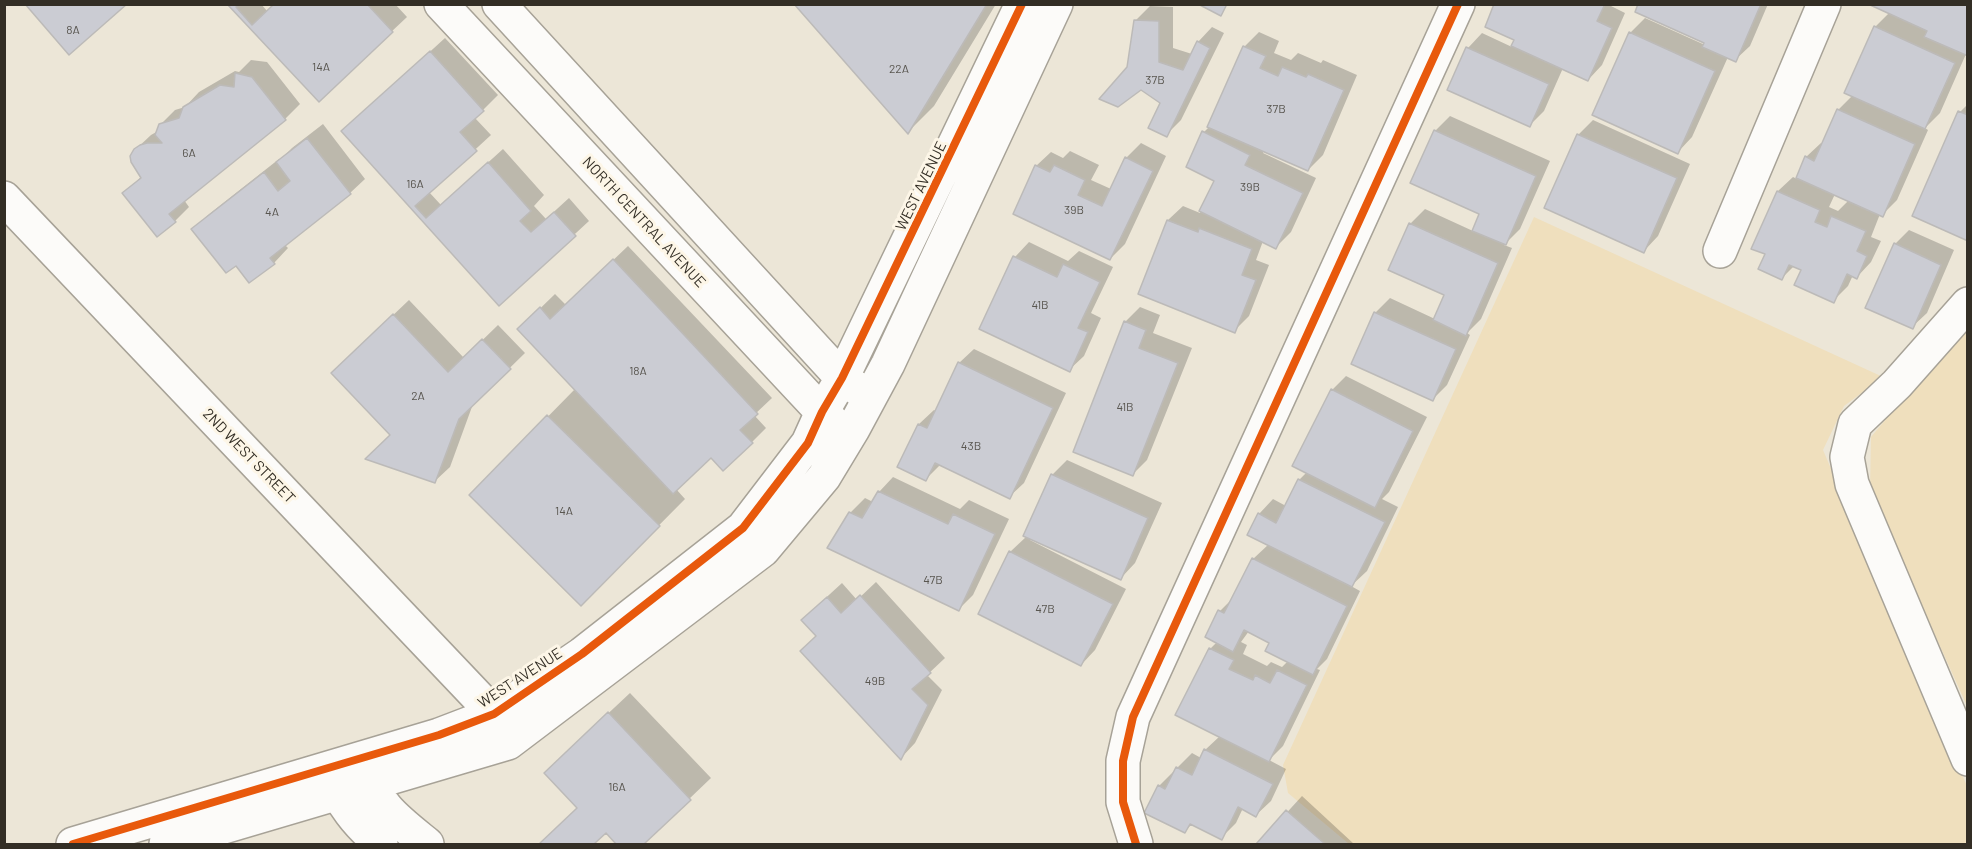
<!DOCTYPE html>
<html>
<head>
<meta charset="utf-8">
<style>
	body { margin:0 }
	#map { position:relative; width:1972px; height:849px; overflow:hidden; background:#ece6d7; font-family:Barlow,sans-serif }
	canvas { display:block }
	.frame { position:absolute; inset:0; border:6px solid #332e25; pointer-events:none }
</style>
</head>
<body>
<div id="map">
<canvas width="1972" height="849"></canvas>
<div class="frame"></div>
</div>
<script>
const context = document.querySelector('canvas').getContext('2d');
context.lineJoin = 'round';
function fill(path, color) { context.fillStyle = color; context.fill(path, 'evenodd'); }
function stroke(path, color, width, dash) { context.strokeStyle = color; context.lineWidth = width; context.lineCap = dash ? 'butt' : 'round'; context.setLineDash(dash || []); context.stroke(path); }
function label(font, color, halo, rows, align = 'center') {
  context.font = font + ' Barlow,sans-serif'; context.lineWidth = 6; context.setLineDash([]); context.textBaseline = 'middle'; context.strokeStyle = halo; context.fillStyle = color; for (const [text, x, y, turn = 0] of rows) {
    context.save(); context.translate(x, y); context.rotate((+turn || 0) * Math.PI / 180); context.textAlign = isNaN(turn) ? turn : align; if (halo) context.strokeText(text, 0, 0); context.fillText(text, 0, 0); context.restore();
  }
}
fill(new Path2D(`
	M1534,217L1883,377L1844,406L1823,450L1967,786V844H1349L1288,793L1283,765Z
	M1967,322V706L1870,491L1871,437Z`), '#efdfbd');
fill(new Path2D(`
	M229,4H261L268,12L275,4H395L407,17L319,100Z
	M796,4H996L934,106L908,132Z
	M1496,4H1612L1611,6L1625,13L1602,65L1588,80L1563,68L1544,111L1530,125L1468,48L1482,33L1512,47L1516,39Z
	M1639,4H1768L1750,46L1735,60L1728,57L1692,137L1678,152L1630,33L1645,18L1705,45L1706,42Z
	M1968,4L1966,54L1940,113L1925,128L1928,130L1897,200L1882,215L1880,214L1871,237L1881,241L1871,262L1857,277L1853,275L1848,286L1833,301L1803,269L1794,266L1782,278L1767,254L1753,248L1778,191L1793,177L1797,179L1806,157L1821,143L1823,144L1838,110L1853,95L1875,27L1889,13ZM1835,194L1849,200L1838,211L1829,207Z
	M1150,6L1173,7V48L1192,54L1198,42L1212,27L1224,33L1181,120L1166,135L1162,103L1129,68L1135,21Z
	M1259,32L1279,41L1274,53L1291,60L1298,53L1321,63L1323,60L1357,75L1323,155L1308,170L1264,150L1263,153L1316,178L1291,232L1276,247L1263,241L1256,260L1269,265L1249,316L1234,331L1140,293L1168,220L1183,206L1200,213L1216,180L1204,132L1209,127L1244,47Z
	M445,38L498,95L475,118L491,135L429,192L441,205L503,149L544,195L534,206L546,219L569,198L589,221L499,304L343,131Z
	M251,60L267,62L300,104L285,119L184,200L189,207L175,221L124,193L142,176L135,150L151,135L158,131L160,125L175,110L185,107L199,92L235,71L239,72Z
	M1968,104V239L1914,215L1960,112Z
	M1450,116L1550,161L1520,229L1504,245L1512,248L1481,319L1467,333L1470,335L1447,385L1433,399L1375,313L1390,298L1435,319L1446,294L1410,224L1425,209L1473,231L1481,213L1435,131Z
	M1593,120L1690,164L1658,236L1644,251L1546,207L1578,135Z
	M323,124L365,179L350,193L285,245L288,248L274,263L236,264L194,229L208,215L279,159L280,160L292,148Z
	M1141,143L1166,156L1125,244L1110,259L1036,166L1051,152L1063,158L1070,151L1099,165L1091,180L1111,189L1126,158Z
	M1909,230L1954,250L1927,313L1912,327L1895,244Z
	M1029,242L1068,261L1079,251L1113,267L1091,313L1101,318L1084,356L1069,370L1015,257Z
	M628,246L772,398L754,415L766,428L752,442L711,456L676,489L685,499L581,604L471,495L575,389L519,329L555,294L566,305Z
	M409,300L464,358L498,325L525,353L473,404L450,467L435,481L392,435L348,358Z
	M1140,307L1160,315L1153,333L1192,348L1147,460L1133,474L1125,322Z
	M974,349L1066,393L1024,483L1009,497L941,464L926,479L899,466L919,424L934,410L936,411L959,363Z
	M1346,376L1427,417L1389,492L1382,499L1398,507L1367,571L1351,586L1360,591L1327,659L1317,669L1320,670L1283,746L1269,760L1286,769L1271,801L1256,815L1243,808L1236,823L1221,838L1192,824L1185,831L1159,786L1192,753L1201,758L1205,750L1220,736L1177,715L1210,649L1217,642L1220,611L1235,596L1253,559L1269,544L1259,514L1273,499L1286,506L1300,479L1307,472L1332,390ZM1249,631L1271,642L1288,661L1282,667L1271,662L1267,666L1243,654L1247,645L1241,642Z
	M1067,460L1162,503L1135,563L1121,578L1031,538L1030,540L1126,589L1095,650L1081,665L1010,552L1027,536L1052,475Z
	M893,477L960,509L969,500L1009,519L973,595L958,610L850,513L865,498L873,502L879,492Z
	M876,582L945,658L927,675L942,690L915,743L901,758L818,635V605L842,583L857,600Z
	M630,693L711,778L642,844H618L606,831L592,844H540L578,808L567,752Z
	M1302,796L1354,844H1258Z`), '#0003');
const building = new Path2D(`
	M25,4H127L69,55Z
	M227,4H239L236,7L252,25L274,4H367L393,32L319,102Z
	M794,4H987L908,134Z
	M1198,4H1227L1221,16Z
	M1494,4H1605L1597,21L1612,28L1588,81L1511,46L1514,40L1485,27Z
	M1638,4H1761L1736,62L1702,47L1704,43L1635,12Z
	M1868,4H1968V56L1924,37L1927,31Z
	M1134,20L1159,21V62L1183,70L1197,41L1210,48L1167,137L1148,128L1160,103L1141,90L1118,107L1099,99L1127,67Z
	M1874,26L1955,63L1925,129L1844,93Z
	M1629,32L1715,71L1678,154L1592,115Z
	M1243,46L1266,56L1260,68L1278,76L1282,67L1306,77L1308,74L1344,90L1308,171L1207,127Z
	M1466,47L1549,84L1530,127L1447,90Z
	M430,51L484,111L460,132L477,151L415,206L426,218L488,162L531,211L520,221L531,232L554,212L576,236L499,306L341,131Z
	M235,73L252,77L286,120L169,214L176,222L157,237L122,193L141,178L131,162L130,156L134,149L140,145L147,143H162L155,135L159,124L179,118L183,107L220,85L234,87Z
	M1837,109L1915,144L1883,217L1796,178L1805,156L1814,161Z
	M1958,111L1968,115V241L1912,216Z
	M1434,130L1536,176L1506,245L1472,231L1479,214L1410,183Z
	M1202,131L1250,155L1245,165L1303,193L1276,249L1199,211L1214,181L1186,167Z
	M1577,134L1677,178L1644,253L1544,208Z
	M307,138L351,194L270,258L275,264L249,283L236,266L226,273L191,229L264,172L278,191L290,181L276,162Z
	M1125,157L1153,171L1110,260L1013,214L1035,165L1050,172L1054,165L1085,180L1078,195L1102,206Z
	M1777,191L1820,210L1815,222L1827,227L1831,216L1866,231L1857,251L1867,256L1857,279L1847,274L1834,303L1794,285L1801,270L1789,265L1782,280L1758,269L1765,254L1751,249Z
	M1167,220L1198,232L1199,228L1252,249L1242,275L1256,280L1235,333L1138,294Z
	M1409,223L1498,263L1466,336L1433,320L1444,295L1388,270Z
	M1894,243L1941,265L1913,329L1865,308Z
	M1013,256L1057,277L1063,264L1100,282L1078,328L1088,332L1070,372L979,329Z
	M613,259L758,414L740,430L753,443L723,471L711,458L673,494L517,329L540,307L550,319Z
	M1374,312L1456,349L1433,401L1351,364Z
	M393,314L448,372L482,339L511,369L459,419L435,483L365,459L390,435L331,373Z
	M1124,321L1146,330L1139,348L1178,363L1133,476L1073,452Z
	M958,362L1053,408L1010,499L935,463L926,481L897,467L918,424L927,428Z
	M1331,389L1413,431L1375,508L1292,466Z
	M547,415L660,526L581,606L469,495Z
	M1051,474L1148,518L1121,580L1023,536Z
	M1298,479L1385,522L1352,587L1247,535L1258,513L1276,523Z
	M878,491L948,524L953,514L995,534L959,611L827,548L849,512L862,518Z
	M1009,551L1113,604L1081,666L978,614Z
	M1252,558L1347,606L1313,675L1265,651L1269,643L1244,630L1233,652L1205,637L1218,610L1224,613Z
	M860,595L931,673L912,689L928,705L901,760L800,651L816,636L801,620L827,597L841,613Z
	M1209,648L1234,660L1229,669L1253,680L1255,675L1270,683L1277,670L1307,685L1269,762L1175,715Z
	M608,712L691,800L644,844H616L606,833L594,844H539L577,808L544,773Z
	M1204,749L1273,784L1256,817L1238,807L1222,840L1190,824L1185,833L1144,813L1158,785L1165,789L1176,767L1192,775Z
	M1286,810L1325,844H1256Z`);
fill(building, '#cbccd3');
stroke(building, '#bcbab8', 1.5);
const minor = new Path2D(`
	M441,4L822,412L838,427
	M499,4L842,378L858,389
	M4,198L494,714
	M1720,251L1824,4
	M1968,304L1897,384L1855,424L1847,457L1852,484L1968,759
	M364,766C377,806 396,819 427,844
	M330,774C341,804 357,824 381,844
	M73,844L439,735L494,714L582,654L743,528L808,443L822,412L842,378L1022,4
	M166,844L508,743L763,550L824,477L853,429L888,364L1056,4
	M1136,844L1123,802V761L1133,717L1458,4`);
stroke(minor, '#a7a297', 36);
stroke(minor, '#fcfbf9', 33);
stroke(new Path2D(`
	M73,844L439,735L494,714L582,654L743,528L808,443L822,412L842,378L1022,4
	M1136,844L1123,802V761L1133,717L1458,4`), '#e8590c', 8);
label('12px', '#595650', null, [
	["8A",73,30],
	["14A",321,67],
	["22A",899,69],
	["37B",1155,80],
	["37B",1276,109],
	["6A",189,153],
	["16A",415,184],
	["39B",1250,187],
	["39B",1074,210],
	["4A",272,212],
	["41B",1040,305],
	["18A",638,371],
	["2A",418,396],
	["41B",1125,407],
	["43B",971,446],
	["14A",564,511],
	["47B",933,580],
	["47B",1045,609],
	["49B",875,681],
	["16A",617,787]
]);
label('15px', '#332e25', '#fdf6e7', [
	["WEST AVENUE",921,186,-64],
	["NORTH CENTRAL AVENUE",644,222,47],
	["2ND WEST STREET",249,456,46],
	["WEST AVENUE",520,678,-33]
]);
</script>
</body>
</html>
